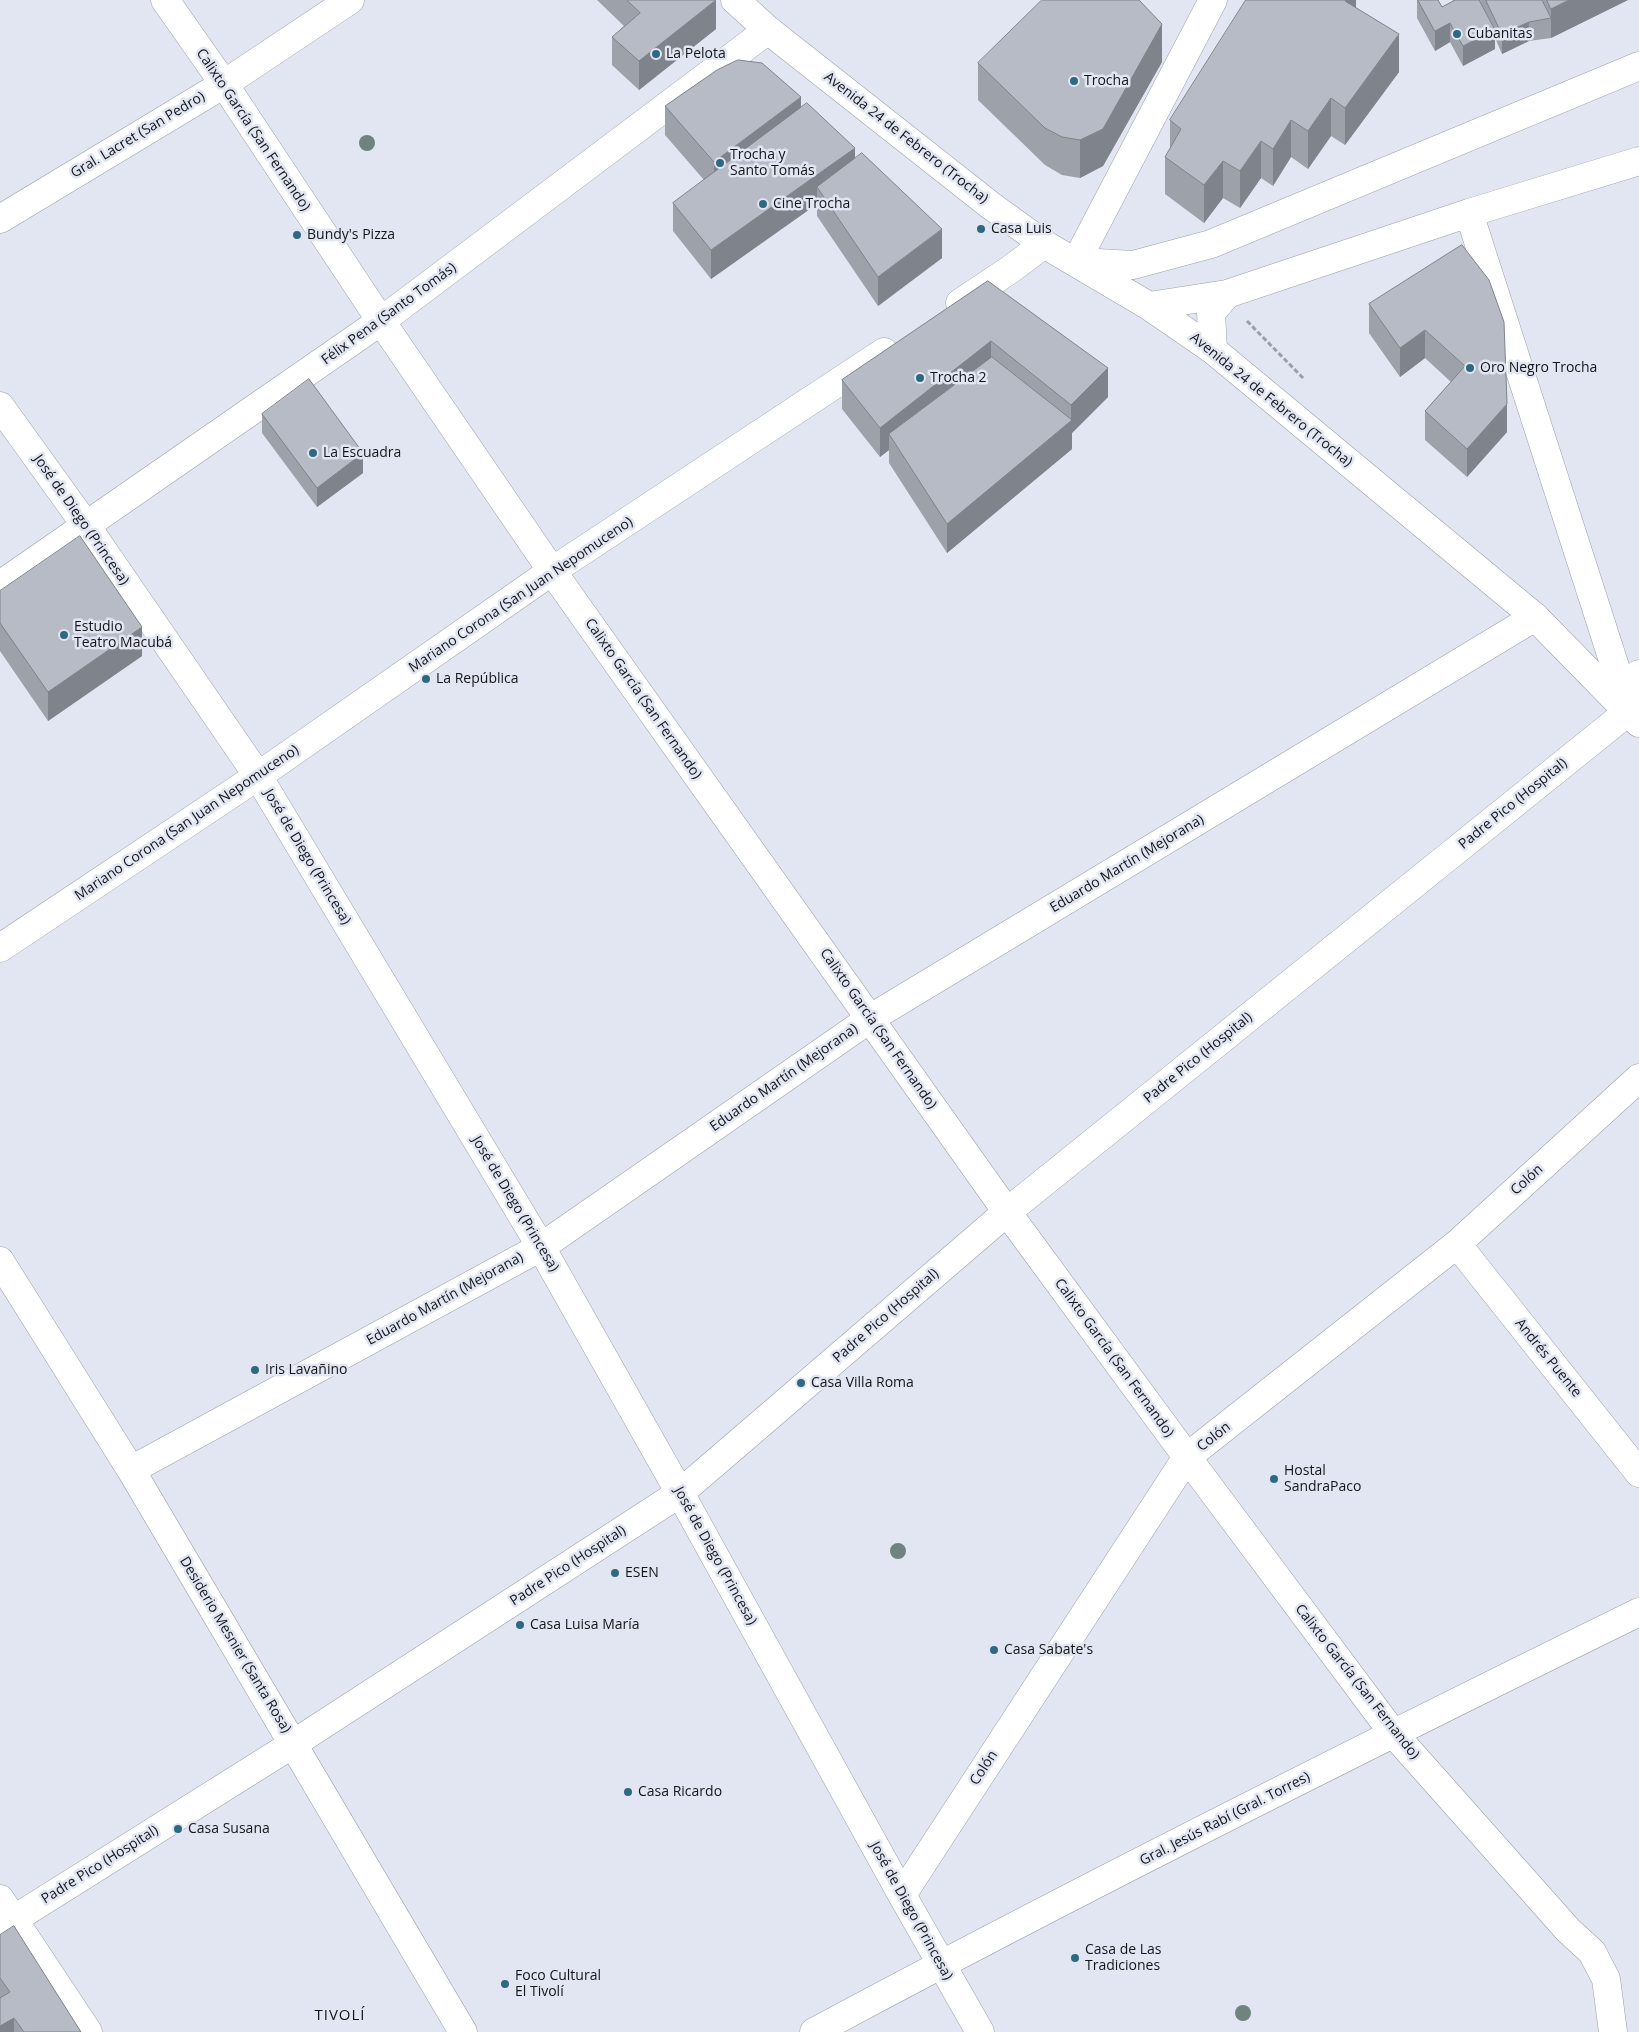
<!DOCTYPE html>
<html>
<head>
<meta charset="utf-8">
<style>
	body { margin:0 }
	canvas { display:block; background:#e1e6f2 }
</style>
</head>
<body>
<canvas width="1639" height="2032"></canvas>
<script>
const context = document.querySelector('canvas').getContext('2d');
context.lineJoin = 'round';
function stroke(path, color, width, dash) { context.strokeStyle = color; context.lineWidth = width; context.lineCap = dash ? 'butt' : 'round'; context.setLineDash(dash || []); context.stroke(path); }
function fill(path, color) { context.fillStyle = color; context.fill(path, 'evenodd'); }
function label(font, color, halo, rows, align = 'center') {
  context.font = font + ' "Open Sans",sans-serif'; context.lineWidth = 5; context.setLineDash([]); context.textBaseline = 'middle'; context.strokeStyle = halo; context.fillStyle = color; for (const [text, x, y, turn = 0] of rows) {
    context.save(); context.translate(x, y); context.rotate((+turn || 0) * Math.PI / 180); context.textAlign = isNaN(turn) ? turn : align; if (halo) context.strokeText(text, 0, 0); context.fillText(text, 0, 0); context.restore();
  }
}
const minor = new Path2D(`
	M165,0L224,84L381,321L552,571L1007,1212L1187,1457L1393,1733L1568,1930L1592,1952L1606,1979L1613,2032
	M0,219L224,84L350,0
	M1076,262L1213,0
	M960,303L1011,269L1044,244
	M0,406L87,527L258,776L541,1247L680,1493L902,1895L980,2032
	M0,585L381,321L768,30
	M0,948L258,776L552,571L884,352
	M1457,1244L1639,1473
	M0,1261L131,1470L463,2032
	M131,1470L541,1247L871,1018L1535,617
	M902,1895L1187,1457L1457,1244L1639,1078
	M0,1899L88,2032
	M0,1928L293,1744L680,1493L1007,1212L1629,711L1639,674
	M814,2032C1086,1886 1362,1748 1639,1612`);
const major = new Path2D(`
	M735,0L768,30L990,205L1044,244L1149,306L1213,350L1535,617L1639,723
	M1469,213L1628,707
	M1080,262L1133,265L1211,244L1639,66
	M1149,306L1227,294L1469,213L1639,161
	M1213,350L1211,313L1227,294`);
stroke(minor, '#9ca0ab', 29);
stroke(major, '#9ca0ab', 29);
stroke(new Path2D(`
	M1247,321L1304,379`), '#9b9fa8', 3, [5, 2.5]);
stroke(minor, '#fff', 28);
stroke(major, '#fff', 28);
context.fillStyle = '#6f837f';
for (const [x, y] of [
	[367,143],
	[898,1551],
	[1243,2013]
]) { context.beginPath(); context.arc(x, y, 8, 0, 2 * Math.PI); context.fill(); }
fill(new Path2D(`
	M597,0H716V29L639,90L612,65V37L624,26Z
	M1356,0V8L1399,72L1345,145L1331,136L1308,169L1291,157L1273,186L1261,178L1240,208L1223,198L1204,223L1165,194V157L1170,148V120Z
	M1417,0H1438L1442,7L1454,1L1452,0H1628L1551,38L1529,41L1502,54L1495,38V49L1463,66L1450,42L1435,51L1417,18Z
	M1162,62L1103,166L1080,178L1062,175L1045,165L978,100V63Z
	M665,106L801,108L855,158L942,258L878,306L817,216V204L711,279L673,231V203L704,180L665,135Z
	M1462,245L1507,432L1467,477L1425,440V411L1451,382L1425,358L1400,377L1369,333V304Z
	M988,281L1108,397L1072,433V449L947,553L889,463V450L880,457L842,409V380Z
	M262,414L363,473L317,507L262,433Z
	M0,591L142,656L48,721L0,651Z
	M0,1935L81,2032H0Z`), '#9da1aa');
fill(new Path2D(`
	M716,0V29L639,90V61Z
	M1346,0H1356V20L1345,1Z
	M1569,0H1628L1551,38V9Z
	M1529,22V41L1502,54V34Z
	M1450,23V42L1435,51V31Z
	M1162,24V62L1103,166L1080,178V140Z
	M1495,30V49L1463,66V46Z
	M1399,34V72L1345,145V108Z
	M801,97V125L714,190V162Z
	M1331,98V136L1308,169V131Z
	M1291,120V157L1273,186V149Z
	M1261,141V178L1240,208V171Z
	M855,148V177L817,187V204L711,279V250Z
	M1223,161V198L1204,223V185Z
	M942,229V258L878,306V277Z
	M1425,330V358L1400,377V348Z
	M991,341V370L889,434V450L880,457V428Z
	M1108,368V397L1072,433V449L947,553V524L1071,421V405Z
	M1507,404V432L1467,477V449Z
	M363,453V473L317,507V488Z
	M142,627V656L48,721V692Z
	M14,2018V2032H0V2026Z`), '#7f838b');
const building = new Path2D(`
	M627,0H716L639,61L612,37L640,13Z
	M1042,0H1139L1162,24L1103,129L1080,140L1062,137L1045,128L978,63Z
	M1246,0H1346L1345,1L1399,34L1345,108L1331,98L1308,131L1291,120L1273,149L1261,141L1240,171L1223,161L1204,185L1165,157L1181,129L1170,120Z
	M1418,0H1438L1442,7L1455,0H1479L1495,30L1463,46L1450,23L1435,31Z
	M1486,0H1542L1551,18L1529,22L1502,34Z
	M1547,0H1569L1551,9Z
	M738,60L762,63L801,97L714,162L665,106L717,70Z
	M807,103L855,148L711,250L673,203Z
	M862,153L942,229L878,277L817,187Z
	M1462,245L1489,280L1504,322L1507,404L1467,449L1425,411L1465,366L1425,330L1400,348L1369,304Z
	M988,281L1108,368L1071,405L991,341L880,428L842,380Z
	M992,357L1072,420L947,524L889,434Z
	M309,379L363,453L317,488L262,414Z
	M80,536L142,627L48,692L0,623V591Z
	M14,1926L81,2032H24L14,2018L0,2026V1998L10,1992L0,1978V1935Z`);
fill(building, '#b6bbc6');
stroke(building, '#7f838b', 1);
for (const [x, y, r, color] of [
	[1457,34,5,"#2e6881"],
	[656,54,5,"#2e6881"],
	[1074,81,5,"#2e6881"],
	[720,163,5,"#2e6881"],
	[763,204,5,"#2e6881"],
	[981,229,5,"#2e6881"],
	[297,235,5,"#2e6881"],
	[1470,368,5,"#2e6881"],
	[920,378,5,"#2e6881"],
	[313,453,5,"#2e6881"],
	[64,635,5,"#2e6881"],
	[426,679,5,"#2e6881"],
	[255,1370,5,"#2e6881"],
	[801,1383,5,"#2e6881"],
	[1274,1479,5,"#2e6881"],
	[615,1573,5,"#2e6881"],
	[520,1625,5,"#2e6881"],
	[994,1650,5,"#2e6881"],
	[628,1792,5,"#2e6881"],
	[178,1829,5,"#2e6881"],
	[1075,1958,5,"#2e6881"],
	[505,1984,5,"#2e6881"]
]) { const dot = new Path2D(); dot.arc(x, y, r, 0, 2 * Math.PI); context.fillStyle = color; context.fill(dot); stroke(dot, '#e1e6f2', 2); }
label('14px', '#141519', '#e1e6f2', [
	["Cubanitas",1467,34],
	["La Pelota",666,54],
	["Trocha",1084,81],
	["Trocha y",730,155],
	["Santo Tomás",730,171],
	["Cine Trocha",773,204],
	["Casa Luis",991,229],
	["Bundy's Pizza",307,235],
	["Oro Negro Trocha",1480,368],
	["Trocha 2",930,378],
	["La Escuadra",323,453],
	["Estudio",74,627],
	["Teatro Macubá",74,643],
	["La República",436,679],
	["Iris Lavañino",265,1370],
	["Casa Villa Roma",811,1383],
	["Hostal",1284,1471],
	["SandraPaco",1284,1487],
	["ESEN",625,1573],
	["Casa Luisa María",530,1625],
	["Casa Sabate's",1004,1650],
	["Casa Ricardo",638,1792],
	["Casa Susana",188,1829],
	["Casa de Las",1085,1950],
	["Tradiciones",1085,1966],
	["Foco Cultural",515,1976],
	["El Tivolí",515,1992]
], 'left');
label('14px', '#141519', '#e1e6f2', [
	["Calixto García (San Fernando)",253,130,56],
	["Gral. Lacret (San Pedro)",138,135,-31],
	["Avenida 24 de Febrero (Trocha)",906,138,38],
	["Félix Pena (Santo Tomás)",389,314,-36],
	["Avenida 24 de Febrero (Trocha)",1271,400,39],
	["José de Diego (Princesa)",81,520,55],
	["Mariano Corona (San Juan Nepomuceno)",521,595,-34],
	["Calixto García (San Fernando)",643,699,55],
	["Padre Pico (Hospital)",1513,804,-39],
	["Mariano Corona (San Juan Nepomuceno)",187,823,-34],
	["José de Diego (Princesa)",307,857,59],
	["Eduardo Martín (Mejorana)",1127,864,-31],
	["Calixto García (San Fernando)",878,1029,55],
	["Padre Pico (Hospital)",1198,1058,-39],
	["Eduardo Martín (Mejorana)",784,1078,-35],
	["Colón",1527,1180,-42],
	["José de Diego (Princesa)",515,1204,59],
	["Eduardo Martín (Mejorana)",445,1299,-29],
	["Padre Pico (Hospital)",886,1316,-41],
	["Calixto García (San Fernando)",1114,1358,54],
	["Andrés Puente",1548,1358,51],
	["Colón",1214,1437,-38],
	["José de Diego (Princesa)",715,1556,61],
	["Padre Pico (Hospital)",568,1566,-33],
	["Desiderio Mesnier (Santa Rosa)",235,1645,59],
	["Calixto García (San Fernando)",1357,1682,52],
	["Colón",984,1768,-57],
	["Gral. Jesús Rabí (Gral. Torres)",1225,1819,-27],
	["Padre Pico (Hospital)",100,1865,-32],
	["José de Diego (Princesa)",911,1911,61]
]);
context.letterSpacing = '1px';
label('15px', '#141519', '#e1e6f2', [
	["TIVOLÍ",340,2016]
]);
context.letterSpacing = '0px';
</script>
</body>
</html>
